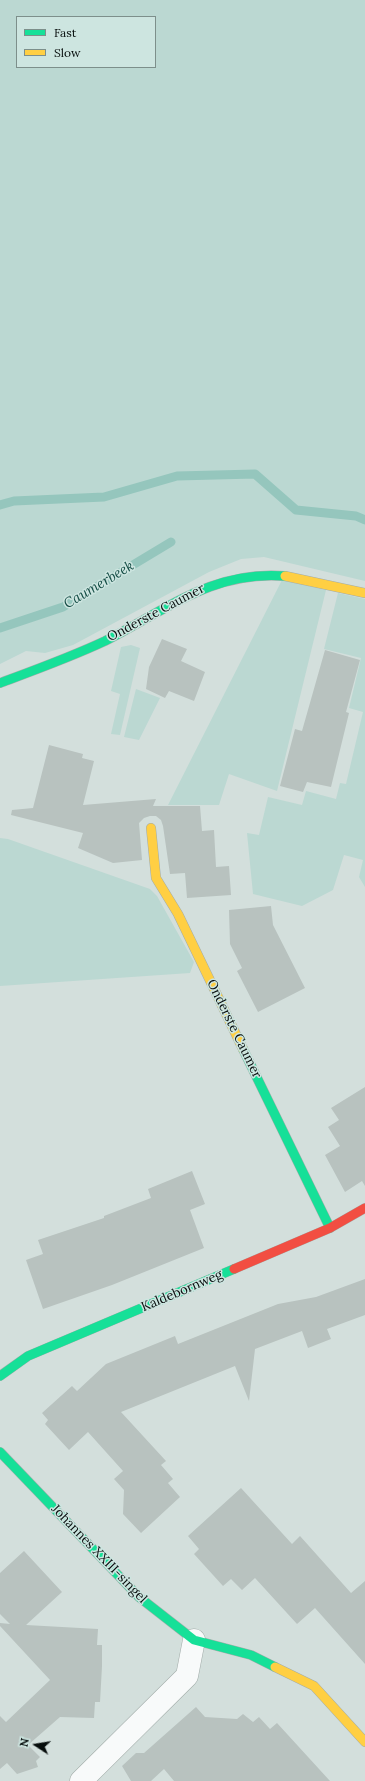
<!DOCTYPE html>
<html>
<head>
<meta charset="utf-8">
<style>
	body { margin:0 }
	#map { position:relative; width:365px; height:1781px; overflow:hidden; background:#d3dfdc; font-family:Lora,serif }
	canvas { display:block }
	.legend { position:absolute; left:16px; top:16px; width:140px; height:52px; box-sizing:border-box; background:#cde5e0; border:1px solid #7d8f8b; margin:0; padding:5px 7px; list-style:none; font-size:12px; color:#060d0c }
	.legend li { display:flex; align-items:center; gap:8px; height:20px }
	.legend b { width:20px; border:1px solid #7d8f8b }
	.north { position:absolute; left:16px; top:1725px; width:40px; height:40px; -webkit-text-stroke:3px #cde5e0; paint-order:stroke; rotate:282deg; font-size:11px; font-weight:700; line-height:16px; text-align:center; color:#060d0c }
	.north::after { content:''; display:block; margin:auto; width:14px; height:18px; background:#060d0c; clip-path:polygon(50% 0,100% 100%,50% 72%,0 100%) }
</style>
</head>
<body>
<div id="map">
<canvas width="365" height="1781"></canvas>
<ul class="legend">
<li><b style="height:5px;background:#16e098"></b>Fast</li>
<li><b style="height:5px;background:#ffcf43"></b>Slow</li>
</ul>
<div class="north">N</div>
</div>
<script>
const context = document.querySelector('canvas').getContext('2d');
context.lineJoin = 'round';
function fill(path, color) { context.fillStyle = color; context.fill(path, 'evenodd'); }
function stroke(path, color, width, dash) { context.strokeStyle = color; context.lineWidth = width; context.lineCap = dash ? 'butt' : 'round'; context.setLineDash(dash || []); context.stroke(path); }
function label(font, color, halo, rows, align = 'center') {
  context.font = font + ' Lora,serif'; context.lineWidth = 3; context.setLineDash([]); context.textBaseline = 'middle'; context.strokeStyle = halo; context.fillStyle = color; for (const [text, x, y, turn = 0] of rows) {
    context.save(); context.translate(x, y); context.rotate((+turn || 0) * Math.PI / 180); context.textAlign = isNaN(turn) ? turn : align; if (halo) context.strokeText(text, 0, 0); context.fillText(text, 0, 0); context.restore();
  }
}
fill(new Path2D(`
	M0,0H365V581L264,557L241,559L209,572L73,645L45,653L26,651L0,664ZM17,17H155V67H17Z
	M282,580L326,590L277,791L229,774L219,805H168Z
	M338,593L365,599V887L359,877L363,860L344,855L333,890L302,906L253,894L247,833L259,835L268,797L302,805L306,791L336,799L340,783L346,784L363,712L349,708L361,658L324,649Z
	M131,645L140,648L120,735L111,734L120,694L111,691L121,647Z
	M136,689L160,698L139,740L124,737Z
	M0,838L8,839L150,889L157,896L194,962L190,973L0,986Z`), '#bbd8d2');
stroke(new Path2D(`
	M0,505L14,501L104,497L177,476L255,474L296,510L356,516L365,520
	M0,628L63,607L171,542`), '#95c6bd', 9);
fill(new Path2D(`
	M162,639L187,649L181,661L205,672L194,701L169,691L165,698L146,689L149,667Z
	M325,650L360,660L346,712L349,713L331,787L307,782L303,792L280,786L295,729L302,731Z
	M49,745L83,754L82,758L94,761L83,805L156,799L153,806H200L202,831L214,830L216,867L229,866L231,895L187,898L185,873L170,874L163,826L161,820L156,816H150L144,818L139,823L142,860L113,863L78,848L83,833L11,815L12,810L33,808Z
	M271,906L273,925L305,988L258,1012L237,971L242,968L230,944L229,910Z
	M365,1087V1186L362,1181L345,1192L325,1155L340,1146L328,1127L339,1120L331,1108Z
	M192,1171L205,1204L190,1210L204,1248L112,1285L43,1309L26,1260L43,1254L38,1240L104,1218V1216L151,1198L148,1189Z
	M365,1279V1315L327,1329L331,1339L308,1348L302,1331L255,1349L249,1401L235,1366L121,1412L166,1461L161,1465L173,1479L168,1483L180,1497L141,1533L123,1514L124,1490L114,1479L123,1471L88,1432L69,1450L45,1424L48,1420L42,1413L72,1386L77,1391L106,1364L175,1336L178,1344L278,1304L316,1297Z
	M241,1488L292,1544L300,1536L351,1593L365,1581V1664L315,1608L297,1624L255,1578L242,1590L231,1579L223,1586L194,1554L199,1549L188,1536Z
	M24,1551L62,1592L26,1625L98,1629L97,1645H102V1666L100,1702H95L94,1718L60,1717L28,1745L40,1757L36,1761L38,1767L17,1774L7,1763L0,1769V1716L6,1722L50,1680L0,1626V1623L10,1624L0,1614V1573Z
	M196,1707L205,1717L237,1719L243,1714L253,1722L259,1717L270,1729L277,1723L330,1781H174L164,1769L151,1781H131L122,1766L136,1753H144Z`), '#b8c2bf');
const street = new Path2D(`
	M81,1781L187,1676L194,1640`);
const fast = new Path2D(`
	M0,683C35,670 71,657 105,641C166,610 213,570 285,576
	M243,1049L330,1228
	M0,1376L28,1356L234,1269
	M0,1452L139,1597L194,1640L251,1655L275,1667`);
const slow = new Path2D(`
	M285,576L365,593
	M151,828L156,878L178,914L243,1049
	M275,1667L314,1686L365,1742`);
const jam = new Path2D(`
	M234,1269L330,1228L365,1208`);
stroke(street, '#a2aca9', 23);
stroke(fast, '#a2aca9', 10);
stroke(slow, '#a2aca9', 10);
stroke(jam, '#a2aca9', 10);
stroke(street, '#f8fafa', 22);
stroke(fast, '#16e098', 9);
stroke(slow, '#ffcf43', 9);
stroke(jam, '#f24e42', 9);
label('13px', '#060d0c', '#cde5e0', [
	["Onderste Caumer",156,613,-28],
	["Onderste Caumer",234,1029,64],
	["Kaldebornweg",182,1291,-23],
	["Johannes XXIII-singel",99,1554,46]
]);
label('italic 14px', '#144d45', '#cde5e0', [
	["Caumerbeek",99,585,-31]
]);
</script>
</body>
</html>
